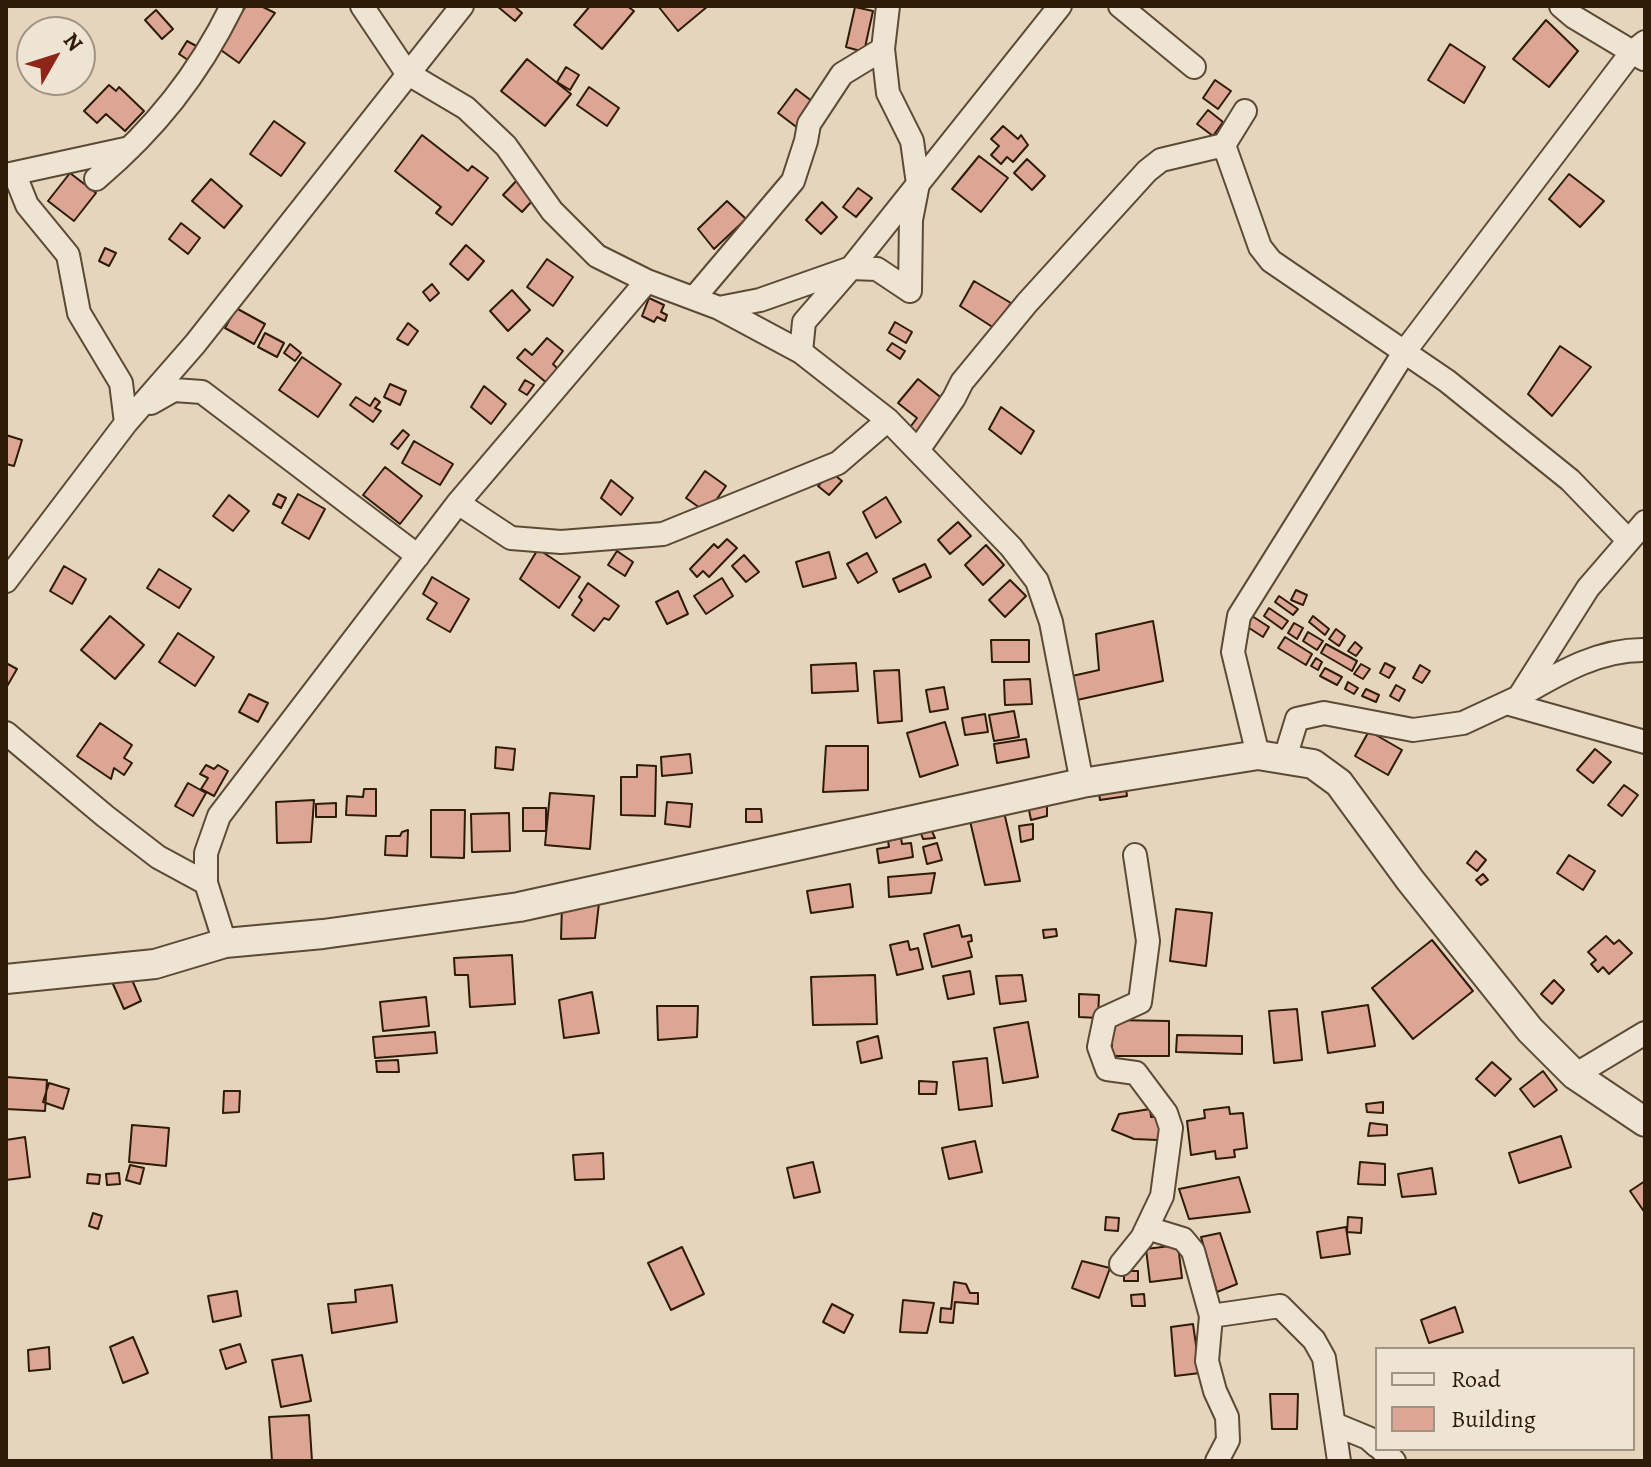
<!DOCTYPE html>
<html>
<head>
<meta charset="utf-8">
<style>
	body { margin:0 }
	#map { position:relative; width:1651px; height:1467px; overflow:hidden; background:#e5d5bd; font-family:Alegreya,serif }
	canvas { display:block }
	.frame { position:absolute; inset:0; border:8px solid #2e1b08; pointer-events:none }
	.legend { position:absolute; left:1375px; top:1347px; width:260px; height:104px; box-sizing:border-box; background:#eee4d4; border:2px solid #a19482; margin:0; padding:10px 14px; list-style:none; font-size:24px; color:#2e1b08 }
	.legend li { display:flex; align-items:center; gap:16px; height:40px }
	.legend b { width:40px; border:2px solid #a19482 }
	.north { position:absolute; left:16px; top:16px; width:80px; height:80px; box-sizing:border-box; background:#eee4d4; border:2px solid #a19482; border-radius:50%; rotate:51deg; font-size:22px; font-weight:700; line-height:32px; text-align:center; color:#2e1b08 }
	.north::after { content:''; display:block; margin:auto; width:28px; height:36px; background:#8f2418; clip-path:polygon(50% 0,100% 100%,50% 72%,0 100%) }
</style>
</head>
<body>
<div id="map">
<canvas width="1651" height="1467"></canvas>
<div class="frame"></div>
<ul class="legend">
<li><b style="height:10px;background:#eee4d4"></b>Road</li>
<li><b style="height:22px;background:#dda694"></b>Building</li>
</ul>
<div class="north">N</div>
</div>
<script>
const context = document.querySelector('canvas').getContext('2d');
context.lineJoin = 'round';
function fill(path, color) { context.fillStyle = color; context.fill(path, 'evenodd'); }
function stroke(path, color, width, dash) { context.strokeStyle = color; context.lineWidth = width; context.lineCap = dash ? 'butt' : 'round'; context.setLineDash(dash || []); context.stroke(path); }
const building = new Path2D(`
	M246,6H261L275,13L239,63L218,48Z
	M497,6H514L522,13L515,21Z
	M590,6H627L634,11L602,49L574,25Z
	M658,6H708L678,31Z
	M855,7L873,11L864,52L846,47Z
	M156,10L173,29L162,39L145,20Z
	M1546,20L1578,51L1549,87L1513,59Z
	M187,41L200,48L191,62L179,54Z
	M1450,44L1485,67L1464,103L1428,80Z
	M527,59L571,94L545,126L501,91Z
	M566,67L579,75L570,90L557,82Z
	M1215,80L1231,91L1218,109L1203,98Z
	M109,85L116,91L119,87L144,111L125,131L106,114L97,123L84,111Z
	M589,87L619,108L607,126L577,105Z
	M796,89L817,105L799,129L778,113Z
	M1208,110L1223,122L1213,136L1197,124Z
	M274,121L305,143L281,176L250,154Z
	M1003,126L1018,139L1021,135L1028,145L1013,162L1007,157L1001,164L991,155L999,146L991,139Z
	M422,135L468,171L472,166L488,178L452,225L436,213L441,207L395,171Z
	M979,156L1008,178L981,212L952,189Z
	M1027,159L1045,176L1032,190L1014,173Z
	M70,173L96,193L74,221L48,201Z
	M1569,174L1604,201L1580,227L1549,199Z
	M520,177L529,186L524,192L533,200L522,212L503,195Z
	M211,179L242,206L224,228L192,201Z
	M858,188L872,198L856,217L843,207Z
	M727,201L746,219L714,249L698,229Z
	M822,202L837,217L821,234L806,220Z
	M181,223L200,238L188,254L169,239Z
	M466,245L484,261L468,280L450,264Z
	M105,248L116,253L109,266L99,261Z
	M547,259L573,277L553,306L527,287Z
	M974,281L1011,303L994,328L960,306Z
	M432,284L439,293L430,301L423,292Z
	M512,290L530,310L508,331L490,311Z
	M649,298L664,305L661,312L667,315L665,321L657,317L654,322L642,316Z
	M236,308L265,324L254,344L225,328Z
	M895,322L912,332L906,343L889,333Z
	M408,323L418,331L408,345L397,339Z
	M265,333L284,343L277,357L258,347Z
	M547,338L563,351L553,364L559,370L548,384L517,358L525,349L532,355Z
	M892,343L905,351L900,359L887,350Z
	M290,344L301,353L295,361L284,353Z
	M1560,346L1591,367L1552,416L1528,394Z
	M302,357L341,384L318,417L279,390Z
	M918,379L949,404L921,440L908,430L917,418L898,403Z
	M525,380L534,385L527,395L519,390Z
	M390,384L406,391L400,405L384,397Z
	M484,386L506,404L491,424L471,407Z
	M356,397L370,406L375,398L380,402L375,408L381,411L373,422L350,405Z
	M1001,407L1034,431L1021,454L989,429Z
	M403,430L409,435L398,449L391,444Z
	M6,435L22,440L14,466L6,464Z
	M414,441L453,464L440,485L402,463Z
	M385,467L422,496L400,524L363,495Z
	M705,471L726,486L707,513L686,498Z
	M831,472L842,481L829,495L818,486Z
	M611,480L633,498L621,515L601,498Z
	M278,494L286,498L281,508L273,504Z
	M298,494L325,509L309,539L282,523Z
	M229,495L249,511L233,531L213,516Z
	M886,497L901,522L876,538L863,512Z
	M958,522L971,536L950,554L938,540Z
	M727,539L737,548L709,577L703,571L697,577L690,569L714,544L718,548Z
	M986,545L1004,565L983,585L965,565Z
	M538,549L580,577L559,608L520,579Z
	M617,551L633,562L625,576L608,565Z
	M829,552L836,578L803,587L796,562Z
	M867,553L877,572L858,583L847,564Z
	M744,555L759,572L746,582L732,566Z
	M925,564L931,577L899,592L893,579Z
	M64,566L86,579L72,604L50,591Z
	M159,569L191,589L179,608L147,588Z
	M432,577L469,599L450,632L427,619L437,603L423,594Z
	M722,578L733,596L706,614L694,596Z
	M1010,580L1026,596L1005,617L989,600Z
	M588,583L619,606L609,620L604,618L594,631L572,615L582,600L579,597Z
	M1296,590L1307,595L1303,605L1291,600Z
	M678,591L688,614L667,624L656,602Z
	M1279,596L1298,609L1293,615L1275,602Z
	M1269,608L1288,621L1282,629L1264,616Z
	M110,616L144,645L115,679L81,650Z
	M1252,616L1269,627L1263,637L1246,626Z
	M1313,616L1329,629L1325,635L1309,622Z
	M1153,621L1163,681L1077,700L1072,676L1099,670L1096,634Z
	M1294,623L1303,628L1297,639L1288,633Z
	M1336,629L1345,636L1339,646L1329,639Z
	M1308,632L1323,641L1317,650L1303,641Z
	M178,633L214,657L195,686L159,662Z
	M1285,637L1312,654L1306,665L1278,648Z
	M991,640H1029V662H992Z
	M1355,642L1362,648L1356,656L1348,651Z
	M1326,644L1357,661L1352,671L1321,653Z
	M1316,658L1322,662L1318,670L1311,666Z
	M6,663L17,669L6,688Z
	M856,663L858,691L812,693L811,665Z
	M1385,663L1395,668L1389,678L1380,673Z
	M1361,664L1370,669L1363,679L1354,674Z
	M1420,665L1430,671L1422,683L1413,678Z
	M1325,668L1342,677L1337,685L1320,676Z
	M899,670L902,721L878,723L874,671Z
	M1030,679L1032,704L1005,705L1004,680Z
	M1348,682L1358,688L1354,694L1345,689Z
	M1396,685L1405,690L1399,701L1390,696Z
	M944,687L948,709L930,712L926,690Z
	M1366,689L1379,695L1376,702L1362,696Z
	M249,694L268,703L258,722L239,712Z
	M1014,711L1019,737L994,741L989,715Z
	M985,714L988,732L965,735L962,718Z
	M945,722L958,765L920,777L907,733Z
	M100,723L132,745L124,758L132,763L124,775L114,768L111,779L77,756Z
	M1369,731L1402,750L1388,775L1355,756Z
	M1026,739L1029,757L997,763L994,744Z
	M826,746H868V790L823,792Z
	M496,747L515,749L513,770L495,768Z
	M1595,749L1611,762L1593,783L1577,770Z
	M690,754L692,773L662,776L661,757Z
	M206,765L214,769L218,765L228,771L214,796L201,789L208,778L200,774Z
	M637,765L656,766L655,816L621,815V777H637Z
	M1125,782L1127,796L1100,800L1098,787Z
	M188,783L206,793L193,816L175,806Z
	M1624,785L1638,795L1622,816L1608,805Z
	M364,789H376V816L346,815L347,796L363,797Z
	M1047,791V816L1031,820L1026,795Z
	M550,793L594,796L590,849L545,845Z
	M314,800L311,842L277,843L276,802Z
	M667,802L692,804L690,827L665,824Z
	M336,803V817H316V804Z
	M523,808H546V831H523Z
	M746,809H761L762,822H746Z
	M431,810H465L464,858L431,857Z
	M1004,812L1020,881L985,885L970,821Z
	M509,813L510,851L472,852L471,814Z
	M927,820L935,838L923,839L917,822Z
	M1033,824V839L1021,842L1019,826Z
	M408,830L407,856L385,855L386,836H400L402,832Z
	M901,838L902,844L911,843L913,857L879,863L877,849L889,847L888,841Z
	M937,843L942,860L927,864L923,847Z
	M1476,851L1486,860L1477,871L1467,863Z
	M1569,855L1595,871L1583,890L1557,873Z
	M935,873L931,893L889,897L888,877Z
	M1483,874L1488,880L1481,885L1476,880Z
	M850,884L853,907L811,913L807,891Z
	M599,903L595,938L561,939L562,904Z
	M1176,909L1212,913L1206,966L1170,961Z
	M959,925L962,937L971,935L972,941L968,942L972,957L932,967L924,934Z
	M1056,929L1057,936L1044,938L1043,930Z
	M1606,936L1614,944L1619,940L1632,953L1609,974L1603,967L1598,972L1591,964L1596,960L1588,952Z
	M1432,940L1473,991L1413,1039L1372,988Z
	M908,941L910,950L918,948L923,969L897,975L890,945Z
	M512,955L515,1004L470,1007L468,975H455L454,958Z
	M127,968L141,1001L124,1009L109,975Z
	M970,971L974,994L948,999L943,976Z
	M875,975L877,1024L813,1025L811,977Z
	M1022,975L1026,1001L1000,1004L996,976Z
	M1554,980L1564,990L1552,1004L1541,994Z
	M592,992L599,1033L564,1038L559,1000Z
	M1079,994L1099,995L1098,1018L1079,1017Z
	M426,997L429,1026L383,1031L380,1002Z
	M1368,1005L1375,1046L1328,1053L1322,1012Z
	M657,1006H698L697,1037L658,1040Z
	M1297,1009L1302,1060L1274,1063L1269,1011Z
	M1112,1020L1169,1021V1056H1112Z
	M1028,1022L1038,1077L1003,1083L994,1028Z
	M435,1032L437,1053L375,1058L373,1037Z
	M1177,1035L1242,1036V1054L1176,1052Z
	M878,1036L882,1058L861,1063L857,1042Z
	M987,1058L992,1106L959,1110L953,1062Z
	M398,1060L399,1072H377L376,1061Z
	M1492,1062L1511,1079L1495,1096L1476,1079Z
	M1543,1071L1557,1090L1534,1107L1520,1089Z
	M6,1077L47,1080L45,1111L6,1109Z
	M919,1081L937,1082L936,1094H919Z
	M49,1083L69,1089L63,1109L43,1102Z
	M224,1091H240L239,1112L223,1113Z
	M1383,1102V1113L1367,1112L1366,1104Z
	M1229,1107L1230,1114L1243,1113L1247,1148L1234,1150L1235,1157L1216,1159L1215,1151L1191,1155L1187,1121L1205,1118L1204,1110Z
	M1150,1109L1151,1117L1161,1116L1158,1140L1134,1139L1112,1130L1119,1114Z
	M1370,1123L1387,1125V1135L1368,1136Z
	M132,1125L169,1128L166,1166L129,1162Z
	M1561,1136L1571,1167L1519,1183L1509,1153Z
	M25,1137L30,1177L6,1180V1140Z
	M975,1141L982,1172L949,1179L942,1148Z
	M603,1153L604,1179L575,1180L573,1155Z
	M813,1162L820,1192L794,1198L787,1168Z
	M1360,1162L1385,1164V1185L1358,1184Z
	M130,1165L144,1168L140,1184L126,1180Z
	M1432,1168L1436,1194L1402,1197L1398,1174Z
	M119,1173L120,1184L107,1185L106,1174Z
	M88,1174L100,1175L99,1184L87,1183Z
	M1239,1177L1250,1212L1189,1219L1179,1189Z
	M1645,1181V1213L1630,1191Z
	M93,1213L102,1216L98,1229L89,1226Z
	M1106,1217L1119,1218L1118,1231L1105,1230Z
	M1348,1217L1362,1218L1361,1233L1347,1232Z
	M1346,1227L1350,1254L1321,1258L1317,1232Z
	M1220,1233L1237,1284L1217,1292L1201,1237Z
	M1178,1245L1182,1278L1150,1282L1146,1249Z
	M682,1247L704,1294L671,1310L648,1263Z
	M1082,1261L1110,1268L1099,1298L1072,1288Z
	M1124,1271H1138V1281H1124Z
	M954,1282L966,1284L970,1293H978V1304L955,1302L953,1323L940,1322L941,1308L951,1309Z
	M392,1285L397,1322L332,1333L328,1304L356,1302L355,1290Z
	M237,1291L241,1316L213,1322L208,1296Z
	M1144,1294L1145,1306H1132L1131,1295Z
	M903,1300L934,1303L927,1333L900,1332Z
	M832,1304L853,1315L844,1333L823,1322Z
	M1455,1307L1463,1332L1429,1343L1421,1320Z
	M1193,1324L1200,1373L1175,1376L1171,1327Z
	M133,1337L148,1373L123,1383L110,1347Z
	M240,1344L246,1362L226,1369L220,1350Z
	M49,1347L50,1369L29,1371L28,1350Z
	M302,1355L311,1401L281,1407L272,1360Z
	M1270,1394H1298L1297,1429H1272Z
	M309,1415L312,1461H272L269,1417Z`);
fill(building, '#dda694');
stroke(building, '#2e1b08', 2);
const minor = new Path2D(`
	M362,6L407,73L466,108L506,146L552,211L597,256L647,281L719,308L801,352L888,420L1011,547L1037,581L1051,622L1082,783
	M888,6L883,49L888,93L912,141L918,184L911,220L910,291
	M1120,6L1194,67
	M1561,6L1574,17L1644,59
	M1245,111L1224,145L1260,247L1271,261L1447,381L1570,480L1628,540
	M6,175L130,148
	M15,175L27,205L68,255L79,313L121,383L126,423
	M96,179C155,129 198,75 232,6
	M694,298L793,181L806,141L809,124L842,74L883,49
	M719,308L760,300L851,268L877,269L910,291
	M801,352L804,322L851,268L1060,6
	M151,403L174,390L202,392L418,556
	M918,450L954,398L962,382L1027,303L1147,171L1161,160L1224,145
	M458,503L511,538L561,542L663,534L838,463L888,420
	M6,581L126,423L195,344L462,6
	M1523,694C1561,672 1600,649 1645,650
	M1506,703L1645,742
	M6,733L105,816L158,857L206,883
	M1258,755L1233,652L1239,616L1405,351L1631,53L1645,42
	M1285,758L1297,719L1324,713L1413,730L1463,723L1519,697L1588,588L1645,522
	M225,943L206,883V853L219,816L458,503L647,281
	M1575,1075L1645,1033
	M1147,1228L1183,1239L1193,1251L1211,1316L1207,1361L1215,1391L1227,1417L1228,1440L1217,1461
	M1121,1264L1142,1238L1162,1196L1171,1128L1166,1113L1136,1073L1107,1069L1099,1047L1105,1018L1140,1002L1148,941L1135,855
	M1211,1316L1280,1306L1314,1340L1324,1358L1339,1461
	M1334,1424L1368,1438L1377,1446
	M1381,1449L1394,1461`);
const tertiary = new Path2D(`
	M6,979L155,964L225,943L323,934L519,907L1082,783L1258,755L1313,764L1339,783L1410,880L1530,1030L1575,1075L1645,1122`);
stroke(minor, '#5c4a35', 26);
stroke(tertiary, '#5c4a35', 32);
stroke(minor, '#eee4d4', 22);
stroke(tertiary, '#eee4d4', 28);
</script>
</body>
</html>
